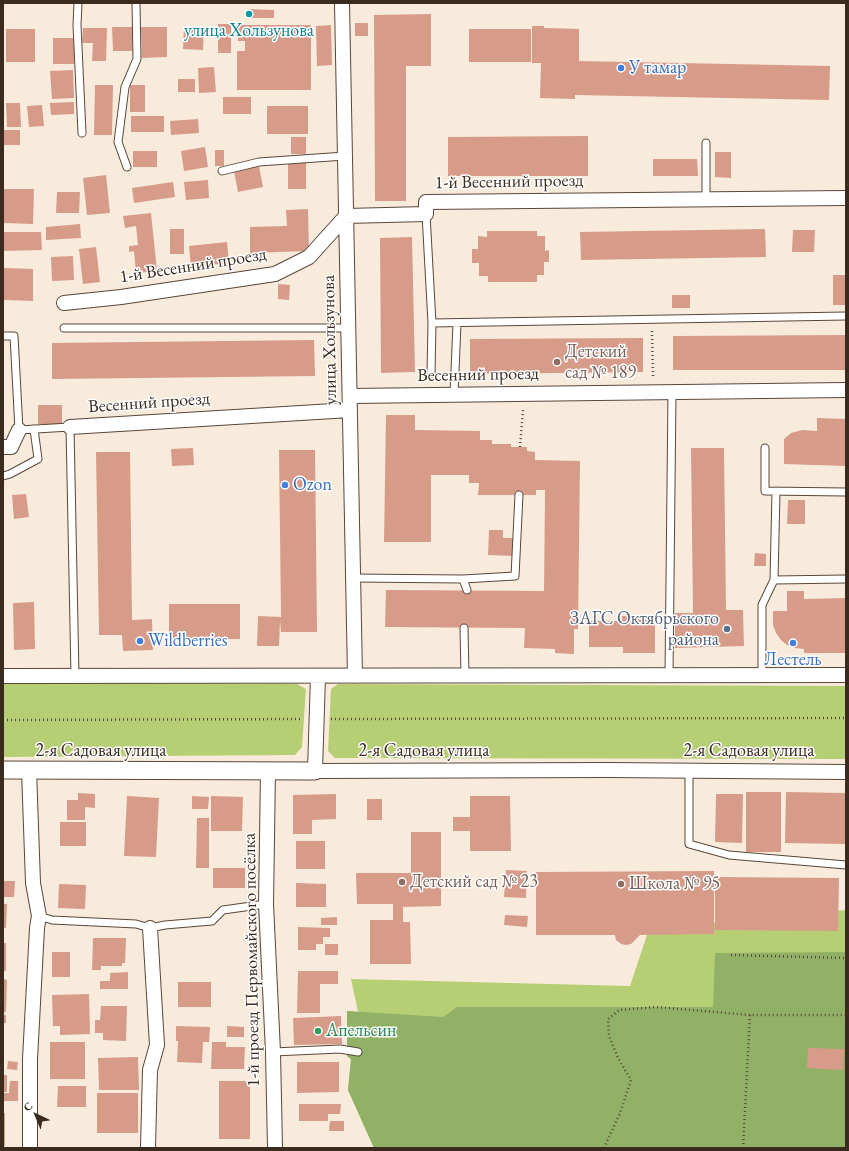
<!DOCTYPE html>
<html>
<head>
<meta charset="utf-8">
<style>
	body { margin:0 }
	#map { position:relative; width:849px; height:1151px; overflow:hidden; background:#f9ebdb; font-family:"EB Garamond",serif }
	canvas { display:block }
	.frame { position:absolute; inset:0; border:4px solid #3b2a1e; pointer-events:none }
	.north { position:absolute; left:16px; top:1095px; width:40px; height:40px; -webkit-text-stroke:3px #fff; paint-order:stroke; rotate:316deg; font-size:11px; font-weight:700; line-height:16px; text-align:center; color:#3b2a1e }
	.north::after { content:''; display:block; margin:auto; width:14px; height:18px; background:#3b2a1e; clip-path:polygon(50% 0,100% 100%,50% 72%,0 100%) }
</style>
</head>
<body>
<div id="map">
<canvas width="849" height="1151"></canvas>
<div class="frame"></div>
<div class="north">С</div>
</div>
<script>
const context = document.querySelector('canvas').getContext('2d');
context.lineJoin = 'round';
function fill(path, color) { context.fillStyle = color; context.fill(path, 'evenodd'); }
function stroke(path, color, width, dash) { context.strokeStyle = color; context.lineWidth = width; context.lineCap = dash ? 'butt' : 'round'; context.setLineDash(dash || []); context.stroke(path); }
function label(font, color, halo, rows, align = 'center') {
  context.font = font + ' "EB Garamond",serif'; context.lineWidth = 3; context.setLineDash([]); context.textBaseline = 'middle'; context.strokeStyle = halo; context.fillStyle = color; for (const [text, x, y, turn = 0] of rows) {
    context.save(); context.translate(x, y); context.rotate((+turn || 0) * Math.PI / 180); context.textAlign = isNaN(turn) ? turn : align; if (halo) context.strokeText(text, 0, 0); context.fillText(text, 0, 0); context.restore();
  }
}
fill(new Path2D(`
	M3,683L297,684L306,689L302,747L295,755L3,757Z
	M338,684L846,686V759L335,758L328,751L331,689Z
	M846,910V1148H374L348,1090L351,1059L347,1056V1011L358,1012L351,979L630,986L649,929Z`), '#b7cf74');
fill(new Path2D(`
	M846,952V1148H374L348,1090L351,1059L347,1056V1011L443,1017L457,1007H713L715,953Z`), '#91b266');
fill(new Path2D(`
	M247,9L274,10V18H247Z
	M431,14V66H406V201H375L374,15Z
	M355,23H368V36H355Z
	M218,24H231V53H218Z
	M238,25H311V90H237V51H245V41H238Z
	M331,25L332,65L317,66L316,26Z
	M532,26H544V28L579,29V61L830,66L829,100L575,95V99L540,98L541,63H532Z
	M112,27H133L132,51H113Z
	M141,27H167V57L142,58Z
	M184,27H204L203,50L183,49Z
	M83,28H107L106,61H92L93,43H82Z
	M6,29H35V62H6Z
	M469,29H531V62H469Z
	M53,38H74V64H53Z
	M214,67L216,92L199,93L198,68Z
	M73,70L74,98L52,99L50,71Z
	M178,79H195V92H178Z
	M95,85H113L112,135H94Z
	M130,85H145V112H130Z
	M223,97H251V114H223Z
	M74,102V114L51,115L50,103Z
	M6,103H20L21,127H7Z
	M42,105L44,126L29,127L27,106Z
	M267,106H308V134H267Z
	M131,116H164V132H131Z
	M198,119L199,133L171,135L170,121Z
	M4,130H20V145H4Z
	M588,136V176H448V137Z
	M291,137H306V154H291Z
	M205,147L208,167L184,171L181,151Z
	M215,150H224V166H215Z
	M133,151H157V167H133Z
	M715,152H731V178L715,177Z
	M653,159H697L698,176H653Z
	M306,163V189H288V164Z
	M259,166L263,187L238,192L234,171Z
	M106,175L110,213L87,215L83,178Z
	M208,180L209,198L186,200L184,182Z
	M173,182L175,197L134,203L132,188Z
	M4,189H34L33,224L3,223Z
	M57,192H80L79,213H56Z
	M308,209L309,251L250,253V227L287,226L286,210Z
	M151,213L157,271L136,273L134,251L129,252V246L138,245L136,226L125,228L123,216Z
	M80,224L81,238L46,240V227Z
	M170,229H184V254H170Z
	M765,229L766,257L581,260L580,232Z
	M793,230H815L814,252H792Z
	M487,231H537V236H545V251L549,250V262H544V275H537V282H488V276H479V263H472V249H478V236L487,237Z
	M3,232H41L42,250L3,251Z
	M412,237L415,372L381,373L380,238Z
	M227,242L229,263L191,267L189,246Z
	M96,247L100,282L83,284L79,249Z
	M73,256L74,280L52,281L51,257Z
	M3,268L33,269V301L3,300Z
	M833,275H846V305H833Z
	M278,284L290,285L289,300L278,299Z
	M672,295H690V308H672Z
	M846,335V370H673V336Z
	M643,338V372L470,374V339Z
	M314,340L315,376L52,379V343Z
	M38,405H62V424H38Z
	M386,415H415V430L480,431V440H492V444H511V447H527V451L535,452V460L580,461L578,629H574V654L555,653V649L524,648L525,628L385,627L386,590L544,591L545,490H536V495H478L479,483H469V475H431V542H384Z
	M817,418L846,419V466L784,464V439L791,433L802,430L817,431Z
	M193,448L194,465L172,466L171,449Z
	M691,448H724L726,610H743L744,646L675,648V613H693Z
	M279,450H315L317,632H281L280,621L279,646H257L258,616L281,617Z
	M96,452H130L132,620L152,619L153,650L123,651L122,635H99Z
	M26,494L29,517L14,519L12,495Z
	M788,500H805V524H787Z
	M489,530H503V538H514V556L488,555Z
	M755,553L766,554V566H754Z
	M787,591H804V599L846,598V653H804V649L795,648L787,645L781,640L776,633L773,625V611H787Z
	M34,602L35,649L14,650L13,603Z
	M169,604H240V639H169Z
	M622,616H655V653H623V647H589V621H622Z
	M746,792H781V852H746Z
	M786,792L846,793V844L785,843Z
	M78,793L95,794V808L85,807V820H67V800H78Z
	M336,794V819L312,820V834H293V795Z
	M716,794H743L742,843L715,842Z
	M127,796L159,798L156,857L124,856Z
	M192,796L209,797L208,809H192Z
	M211,796L243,797L242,831H211Z
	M470,796H510L511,851H470V831H453V817H470Z
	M367,799H382V820H367Z
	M197,818H209V868H196Z
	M60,822H86V846H60Z
	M411,832H441V906L403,907V922H410L411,964H370V920H393V904H357L356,873H411Z
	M296,841H325V869H296Z
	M213,868H245V888H213Z
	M506,870L527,871L526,898L504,897Z
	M714,871V934L640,935L631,944L626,945L621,944L616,940L615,935H536V872Z
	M715,877L839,878L838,931L715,930Z
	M3,881H15L14,897H3Z
	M296,883L326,884V907H296Z
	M59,884L86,885L85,909L58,908Z
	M3,904H7L6,928H3Z
	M505,915L528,916L527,927L504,925Z
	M337,917V925H321V918Z
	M298,927L330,928V937H323V944H316V950H298Z
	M93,938H126L125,963H122V966H101V970H92Z
	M3,943H6V971H3Z
	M325,944H338V955H325Z
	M52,952H70V977H52Z
	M298,971H338V984H320V1013H297Z
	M128,972V989H100V981H110V973Z
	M3,979L7,980L6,1012H3Z
	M178,982H211V1007H178Z
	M89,994L90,1034L60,1035V1026H53L52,995Z
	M101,1006H127L126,1041L103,1040V1033H95V1020H100Z
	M3,1015H6V1023H3Z
	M341,1016L342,1044L294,1045L293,1018Z
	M176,1026L210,1027L209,1042H203L202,1063L177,1062L178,1041H176Z
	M227,1026L244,1027V1037H227Z
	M50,1042H85V1079H50Z
	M212,1042H226V1047H245L244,1069H211Z
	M808,1048L844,1049L843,1070L807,1068Z
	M138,1057L139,1090H99L98,1058Z
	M8,1061L18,1062L17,1070L7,1069Z
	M297,1062H339V1092L297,1093Z
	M3,1075H7V1092H3Z
	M10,1081H18V1101H3V1093H9Z
	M219,1081H250V1139H219Z
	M58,1086H86V1107H57Z
	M97,1093H138V1133H97Z
	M299,1104H341L340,1114H328V1121H299Z
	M3,1113H5V1146H3Z
	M330,1121H344V1131H329Z`), '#d79b8a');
const service = new Path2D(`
	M78,3L77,25L82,133
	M706,143V199
	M127,167L118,142L125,87L137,59L136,3
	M222,171L259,162L345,156
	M426,214L432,323L431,374
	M432,323L846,316
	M64,328H348
	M3,336H14L19,430L70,427L75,676
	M454,395L457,323
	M765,448V491L846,492
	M3,476L10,474L38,459L34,429
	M353,578L463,579
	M774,580L846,579
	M467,590L463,579L515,576L519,495
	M464,628L465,676
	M669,675L672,392
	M762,675V605L774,580L776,491
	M689,771V844L729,855L846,865
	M39,916L52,920L136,924L150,928L165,925L212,921L223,910L266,904
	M273,1052L340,1049L358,1052`);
const minor = new Path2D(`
	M342,3L355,676
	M64,303L121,297L275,274L309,257L346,216L426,214V202L846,198
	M350,396L846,390
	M70,427L350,410
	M3,447H11L19,430
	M3,676L846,675
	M318,676L315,771L608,770L846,772
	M29,770L33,883L39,916L37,928L30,1059V1148
	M268,771L266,904L273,1052L275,1148
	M148,1148L150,1070L157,1045L150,928`);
const tertiary = new Path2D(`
	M3,770L315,771`);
stroke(service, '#58473a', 9);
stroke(minor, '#58473a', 16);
stroke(tertiary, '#58473a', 19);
stroke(new Path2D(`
	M652,331L653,378
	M520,447L523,410
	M331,719L846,718
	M3,720L302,719
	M731,955L846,958
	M604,1148L620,1113L631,1080L618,1058L609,1036L608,1019L619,1010L656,1007L750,1015H846
	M743,1148L750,1015`), '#58473a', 2.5, [1, 3]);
stroke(service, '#fff', 7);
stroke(minor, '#fff', 14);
stroke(tertiary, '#fff', 17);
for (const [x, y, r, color] of [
	[249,14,4,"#0f9aa8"],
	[621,68,4,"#3f7fe0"],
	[557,362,4,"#8d6e63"],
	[285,485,4,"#3f7fe0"],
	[727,629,4,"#5c6f8a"],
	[140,641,4,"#3f7fe0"],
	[793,643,4,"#3f7fe0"],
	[402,882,4,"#8d6e63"],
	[621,884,4,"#8d6e63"],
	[318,1031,4,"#2e9e5b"]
]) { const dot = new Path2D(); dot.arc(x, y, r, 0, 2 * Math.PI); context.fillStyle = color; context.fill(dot); stroke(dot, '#fff', 1.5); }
label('18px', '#0d838f', '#fff', [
	["улица Хользунова",249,31]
]);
label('18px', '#366cbe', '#fff', [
	["У тамар",629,68],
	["Ozon",293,485],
	["Wildberries",148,641],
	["Лестель",793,660,"center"]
], 'left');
label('18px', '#3b2a1e', '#fff', [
	["1-й Весенний проезд",509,182,-1],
	["1-й Весенний проезд",193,266,-9],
	["улица Хользунова",330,340,-91],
	["Весенний проезд",478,375,-1],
	["Весенний проезд",149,403,-4],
	["2-я Садовая улица",101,751],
	["2-я Садовая улица",424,751],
	["2-я Садовая улица",749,751],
	["1-й проезд Первомайского посёлка",252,960,-91]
]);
label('18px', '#785e54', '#fff', [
	["Детский",565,352],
	["сад № 189",565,373],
	["Детский сад № 23",410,882],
	["Школа № 95",629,884]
], 'left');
label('18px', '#4e5e75', '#fff', [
	["ЗАГС Октябрьского",719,619],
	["района",719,640]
], 'right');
label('18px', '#27864d', '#fff', [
	["Апельсин",326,1031]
], 'left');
</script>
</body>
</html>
